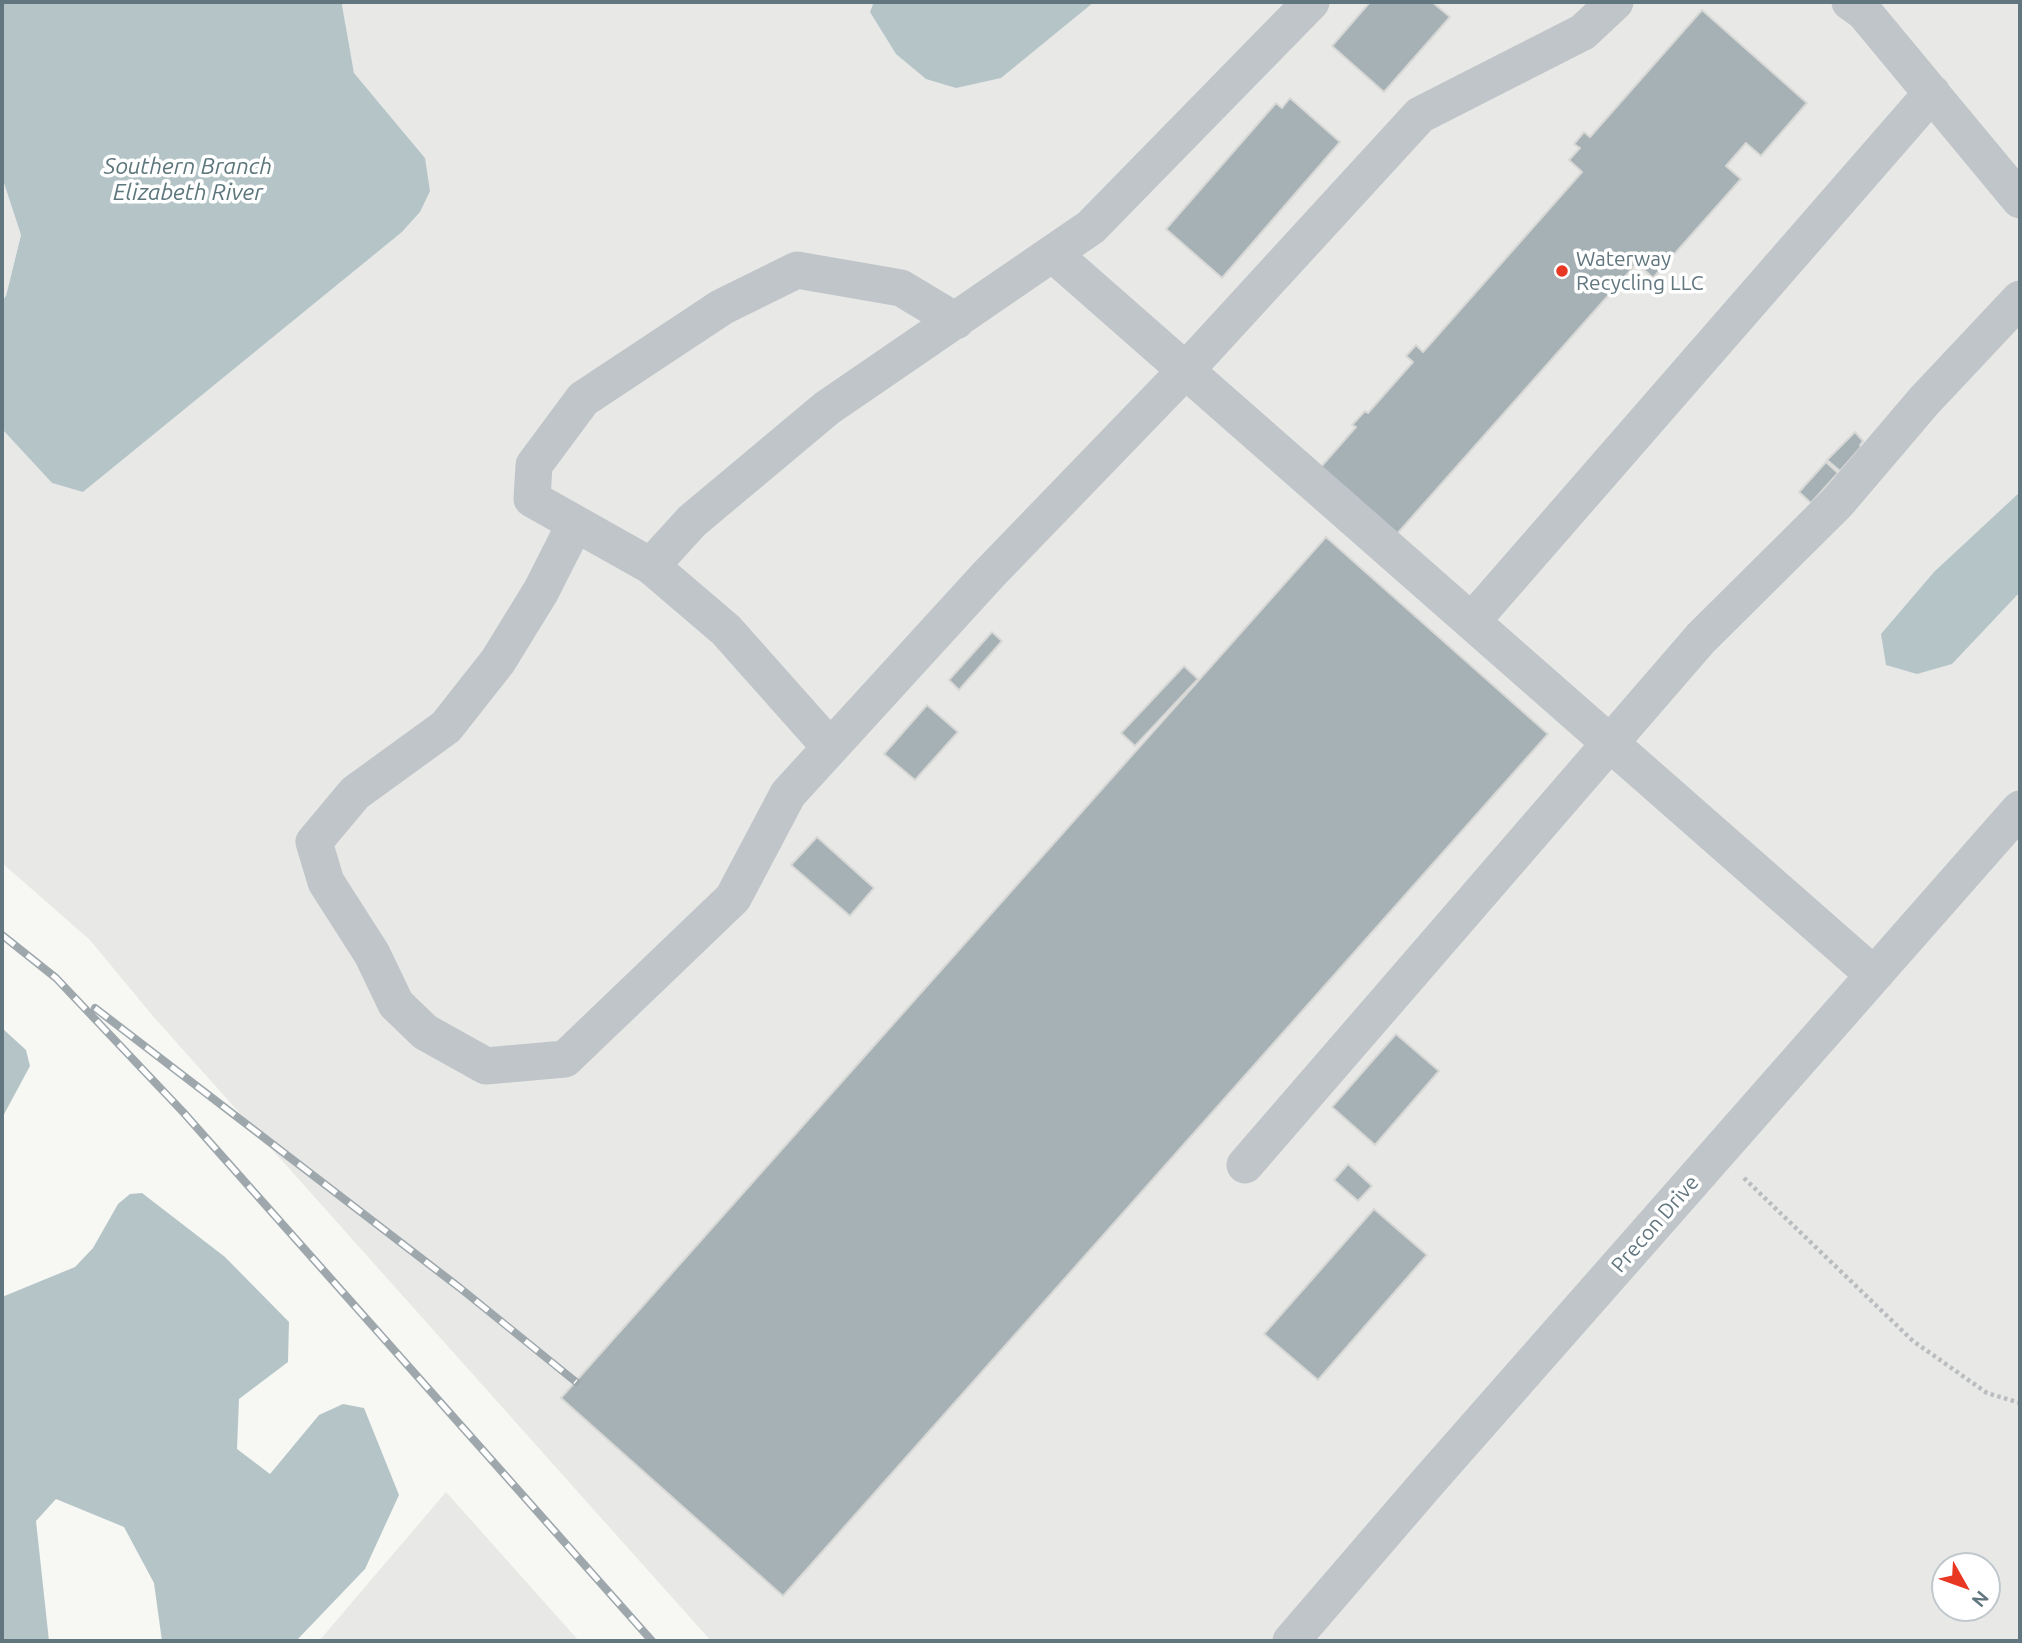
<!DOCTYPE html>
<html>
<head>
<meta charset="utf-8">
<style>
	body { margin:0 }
	#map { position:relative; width:2022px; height:1643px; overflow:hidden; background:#f7f7f3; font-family:Ubuntu,sans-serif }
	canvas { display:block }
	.frame { position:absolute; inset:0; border:4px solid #61767f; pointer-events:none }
	.north { position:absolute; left:1931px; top:1552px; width:70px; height:70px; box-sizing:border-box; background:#fff; border:2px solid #c0c8cc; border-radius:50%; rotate:130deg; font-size:19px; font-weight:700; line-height:28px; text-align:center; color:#61767f }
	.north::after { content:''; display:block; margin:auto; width:24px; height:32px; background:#e83723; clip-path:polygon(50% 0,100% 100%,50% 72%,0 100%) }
</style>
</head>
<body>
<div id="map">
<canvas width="2022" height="1643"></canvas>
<div class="frame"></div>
<div class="north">N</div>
</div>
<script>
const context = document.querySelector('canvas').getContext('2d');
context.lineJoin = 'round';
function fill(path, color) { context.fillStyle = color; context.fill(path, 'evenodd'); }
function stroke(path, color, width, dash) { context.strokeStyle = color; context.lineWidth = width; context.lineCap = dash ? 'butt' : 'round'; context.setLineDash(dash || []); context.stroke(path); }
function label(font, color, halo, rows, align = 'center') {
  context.font = font + ' Ubuntu,sans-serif'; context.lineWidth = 7; context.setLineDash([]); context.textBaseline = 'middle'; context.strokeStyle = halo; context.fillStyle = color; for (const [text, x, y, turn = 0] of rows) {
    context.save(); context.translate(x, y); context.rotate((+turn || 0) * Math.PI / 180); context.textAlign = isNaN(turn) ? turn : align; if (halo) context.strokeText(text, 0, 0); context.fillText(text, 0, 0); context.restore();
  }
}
fill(new Path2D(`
	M343,2H2020V1641H711L152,1015L90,940L2,863V429L52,483L83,492L402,232L420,212L425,158L354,73L342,5ZM1945,1566H1987V1608H1945Z
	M2,177L21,235L6,296L2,301Z
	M446,1492L579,1641H319Z`), '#e8e8e7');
fill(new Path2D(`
	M2,2H343L342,5L354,73L425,158L430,191L420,212L402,232L83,492L52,483L2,429V301L6,296L21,235L2,177Z
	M874,2H1094L1001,78L956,88L926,79L896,54L870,12Z
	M2020,492V592L1952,664L1917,674L1886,665L1881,634L1934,572Z
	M2,1028L26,1050L30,1066L2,1118Z
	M142,1193L225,1257L289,1322L288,1362L239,1399L237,1449L270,1474L319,1415L343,1404L364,1408L399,1495L365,1569L296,1641H162L154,1583L124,1527L56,1499L36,1521L49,1641H2V1297L75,1267L93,1248L118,1204L130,1194Z`), '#b5c5c7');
const building = new Path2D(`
	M1370,2H1432L1450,17L1384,92L1332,46Z
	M1702,10L1807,103L1761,156L1746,143L1726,166L1741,179L1653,278L1637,263L1396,535L1320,468L1356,427L1352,425L1365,411L1368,413L1413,362L1406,356L1416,345L1423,352L1582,172L1569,160L1580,148L1574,144L1584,132L1590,137Z
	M1290,98L1340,142L1222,278L1166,229L1276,103L1282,108Z
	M1855,432L1863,441L1860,445L1861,447L1840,471L1827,460Z
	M1826,462L1838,473L1811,503L1799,492Z
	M1326,537L1548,734L783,1596L561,1398Z
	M992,632L1002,641L959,690L949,680Z
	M1184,666L1198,679L1135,746L1121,733Z
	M927,705L958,732L915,780L884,754Z
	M817,837L874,888L850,916L791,865Z
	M1396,1034L1439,1071L1375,1145L1332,1107Z
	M1348,1164L1372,1186L1358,1201L1334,1180Z
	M1374,1209L1427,1255L1318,1380L1264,1334Z`);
fill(building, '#a6b1b5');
stroke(building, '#d8d8d6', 2);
stroke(new Path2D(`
	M1744,1178L1913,1341L1987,1393L2020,1403`), '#b9bdbf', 4.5, [3.5, 3.5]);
stroke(new Path2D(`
	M1850,2L1864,12L2020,200
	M1053,254L1874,975
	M956,321L901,288L797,270L722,307L583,399L534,465L532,499L651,566L692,521L827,408L1091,227L1311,2
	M575,524L541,591L498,661L446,727L355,793L314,842L326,882L372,954L396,1004L425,1032L486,1066L565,1059L733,898L788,794L989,574L1186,370L1420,115L1583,32L1615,2
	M651,566L726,630L830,747
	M1472,621L1932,93
	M1245,1165L1701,638L1838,502L1924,401L2020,299
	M1291,1641L1427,1483L2020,809`), '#bfc5c8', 37);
const rail = new Path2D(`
	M2,935L56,978L183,1112L652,1641
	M95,1008L460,1288L576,1382`);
stroke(rail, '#9ea8ac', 8);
stroke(rail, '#fff', 5, [16]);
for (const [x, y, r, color] of [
	[1562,271,7,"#e83723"]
]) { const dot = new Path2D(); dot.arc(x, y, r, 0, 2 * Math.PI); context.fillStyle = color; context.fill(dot); stroke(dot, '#fff', 2.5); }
label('21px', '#61767f', '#fff', [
	["Waterway",1576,259],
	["Recycling LLC",1576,283]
], 'left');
label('21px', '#61767f', '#fff', [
	["Precon Drive",1655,1224,-49]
]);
label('italic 23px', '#5c767b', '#fff', [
	["Southern Branch",188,166],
	["Elizabeth River",188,192]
]);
</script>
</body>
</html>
